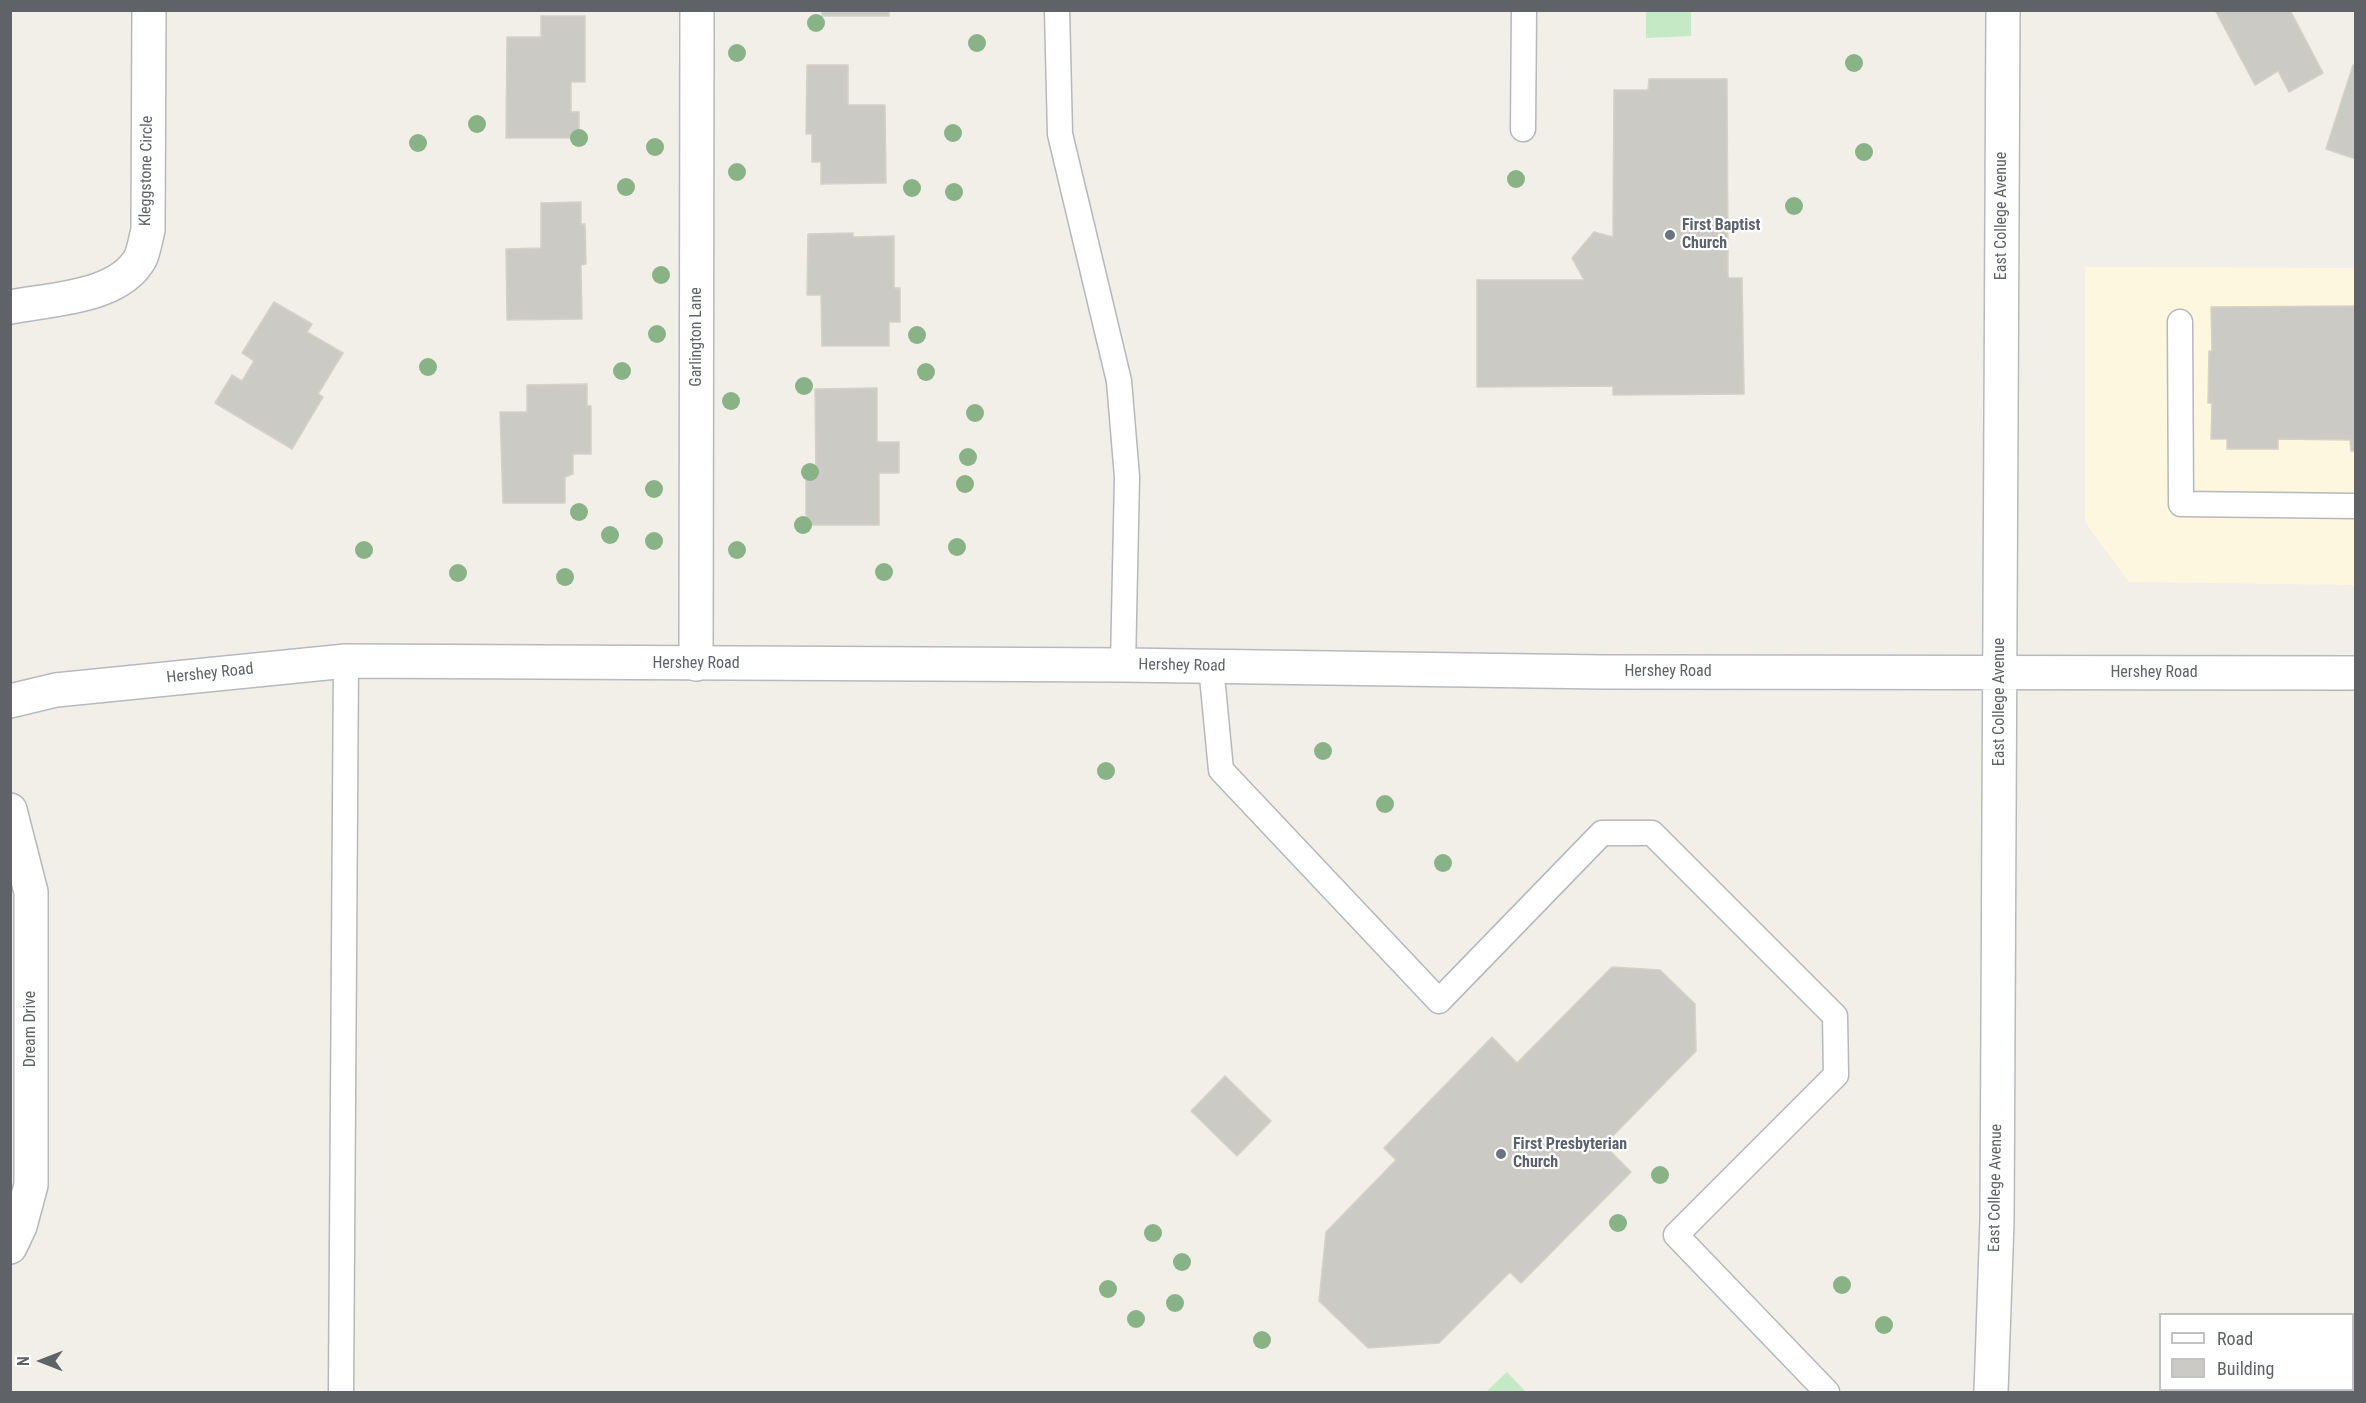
<!DOCTYPE html>
<html>
<head>
<meta charset="utf-8">
<style>
	body { margin:0 }
	#map { position:relative; width:2366px; height:1403px; overflow:hidden; background:#f1efe8; font-family:"Roboto Condensed",sans-serif }
	canvas { display:block }
	.frame { position:absolute; inset:0; border:12px solid #5f6368; pointer-events:none }
	.legend { position:absolute; left:2159px; top:1313px; width:195px; height:78px; box-sizing:border-box; background:#fff; border:2px solid #bfc1c3; margin:0; padding:8px 10px; list-style:none; font-size:18px; color:#5f6368 }
	.legend li { display:flex; align-items:center; gap:12px; height:30px }
	.legend b { width:30px; border:2px solid #bfc1c3 }
	.north { position:absolute; left:12px; top:1331px; width:60px; height:60px; -webkit-text-stroke:4px #fff; paint-order:stroke; rotate:270deg; font-size:16px; font-weight:700; line-height:24px; text-align:center; color:#5f6368 }
	.north::after { content:''; display:block; margin:auto; width:21px; height:27px; background:#5f6368; clip-path:polygon(50% 0,100% 100%,50% 72%,0 100%) }
</style>
</head>
<body>
<div id="map">
<canvas width="2366" height="1403"></canvas>
<div class="frame"></div>
<ul class="legend">
<li><b style="height:8px;background:#fff"></b>Road</li>
<li><b style="height:16px;background:#cccac5"></b>Building</li>
</ul>
<div class="north">N</div>
</div>
<script>
const context = document.querySelector('canvas').getContext('2d');
context.lineJoin = 'round';
function fill(path, color) { context.fillStyle = color; context.fill(path, 'evenodd'); }
function stroke(path, color, width, dash) { context.strokeStyle = color; context.lineWidth = width; context.lineCap = dash ? 'butt' : 'round'; context.setLineDash(dash || []); context.stroke(path); }
function label(font, color, halo, rows, align = 'center') {
  context.font = font + ' "Roboto Condensed",sans-serif'; context.lineWidth = 4.5; context.setLineDash([]); context.textBaseline = 'middle'; context.strokeStyle = halo; context.fillStyle = color; for (const [text, x, y, turn = 0] of rows) {
    context.save(); context.translate(x, y); context.rotate((+turn || 0) * Math.PI / 180); context.textAlign = isNaN(turn) ? turn : align; if (halo) context.strokeText(text, 0, 0); context.fillText(text, 0, 0); context.restore();
  }
}
fill(new Path2D(`
	M2085,267L2355,268V585L2129,582L2085,522Z`), '#fef7e0');
fill(new Path2D(`
	M1646,11H1691V36L1646,38Z
	M1507,1372L1526,1392H1486Z`), '#c5e8c5');
const building = new Path2D(`
	M822,10H889V16H822Z
	M2215,10H2290L2323,73L2289,92L2278,71L2255,85Z
	M541,16H585V82H571V112H579V138H506L507,37H541Z
	M807,65H848V105H885L886,183L821,184V162H812V134H806Z
	M2353,65L2356,66V159L2326,149Z
	M1649,79H1727L1728,278H1742L1744,394L1613,395V386L1477,387V280H1584L1572,258L1594,232L1613,237L1614,90H1648Z
	M581,202V224H585L586,264L581,265L582,319L507,320L506,249L541,248V203Z
	M853,233V237L894,236V288H900V322H889V346H822L821,295H807L808,234Z
	M274,302L312,324L307,332L343,353L318,394L323,397L292,449L215,403L232,375L242,381L254,361L242,353Z
	M2356,306V451H2351L2350,440L2278,439V449H2227V439H2211L2212,403H2208L2209,351H2212L2211,307Z
	M587,384V406H591V454H573V474L565,477V503H503L500,412H527V385Z
	M877,388V442H899V473H879V525H806V476H816L815,389Z
	M1612,967L1660,970L1695,1004L1696,1051L1604,1145L1631,1172L1521,1283L1510,1272L1439,1343L1368,1348L1319,1301L1326,1232L1396,1160L1384,1148L1492,1037L1517,1063Z
	M1225,1076L1271,1121L1237,1156L1191,1111Z`);
fill(building, '#cccac5');
stroke(building, '#d6d1c6', 1.5);
const service = new Path2D(`
	M1057,10L1060,134L1119,381L1127,477L1123,665
	M1523,129L1524,10
	M2180,322L2181,504L2356,506
	M1211,666L1221,770L1439,1001L1602,833H1652L1835,1016L1836,1075L1676,1235L1827,1392
	M341,1392L346,661`);
const minor = new Path2D(`
	M10,307C51,299 120,298 141,257C144,249 146,238 148,230L149,10
	M696,664L697,10
	M10,810L31,892V1185L20,1226L10,1247`);
const secondary = new Path2D(`
	M10,701L56,690L346,661L1123,665L1603,672L2356,673
	M1991,1392L1997,1221L2003,10`);
stroke(service, '#b5b8bc', 27);
stroke(minor, '#b5b8bc', 36);
stroke(secondary, '#b6babf', 36);
stroke(service, '#fff', 24);
stroke(minor, '#fff', 33);
stroke(secondary, '#fff', 33);
context.fillStyle = '#89b387';
for (const [x, y] of [
	[816,23],
	[977,43],
	[737,53],
	[1854,63],
	[477,124],
	[953,133],
	[579,138],
	[418,143],
	[655,147],
	[1864,152],
	[737,172],
	[1516,179],
	[626,187],
	[912,188],
	[954,192],
	[1794,206],
	[661,275],
	[657,334],
	[917,335],
	[428,367],
	[622,371],
	[926,372],
	[804,386],
	[731,401],
	[975,413],
	[968,457],
	[810,472],
	[965,484],
	[654,489],
	[579,512],
	[803,525],
	[610,535],
	[654,541],
	[957,547],
	[364,550],
	[737,550],
	[884,572],
	[458,573],
	[565,577],
	[1323,751],
	[1106,771],
	[1385,804],
	[1443,863],
	[1660,1175],
	[1618,1223],
	[1153,1233],
	[1182,1262],
	[1842,1285],
	[1108,1289],
	[1175,1303],
	[1136,1319],
	[1884,1325],
	[1262,1340]
]) { context.beginPath(); context.arc(x, y, 9, 0, 2 * Math.PI); context.fill(); }
for (const [x, y, r, color] of [
	[1670,235,6,"#6b7280"],
	[1501,1154,6,"#6b7280"]
]) { const dot = new Path2D(); dot.arc(x, y, r, 0, 2 * Math.PI); context.fillStyle = color; context.fill(dot); stroke(dot, '#fff', 2); }
label('16px', '#5f6368', '#fff', [
	["Kleggstone Circle",147,171,-89],
	["East College Avenue",2002,216,-90],
	["Garlington Lane",697,337,-90],
	["Hershey Road",696,664],
	["Hershey Road",1182,666,1],
	["Hershey Road",1668,672],
	["Hershey Road",2154,673],
	["Hershey Road",210,674,-6],
	["East College Avenue",2000,702,-90],
	["Dream Drive",31,1029,-90],
	["East College Avenue",1996,1188,-89]
]);
label('bold 16px', '#5b616d', '#fff', [
	["First Baptist",1682,226],
	["Church",1682,244],
	["First Presbyterian",1513,1145],
	["Church",1513,1163]
], 'left');
</script>
</body>
</html>
